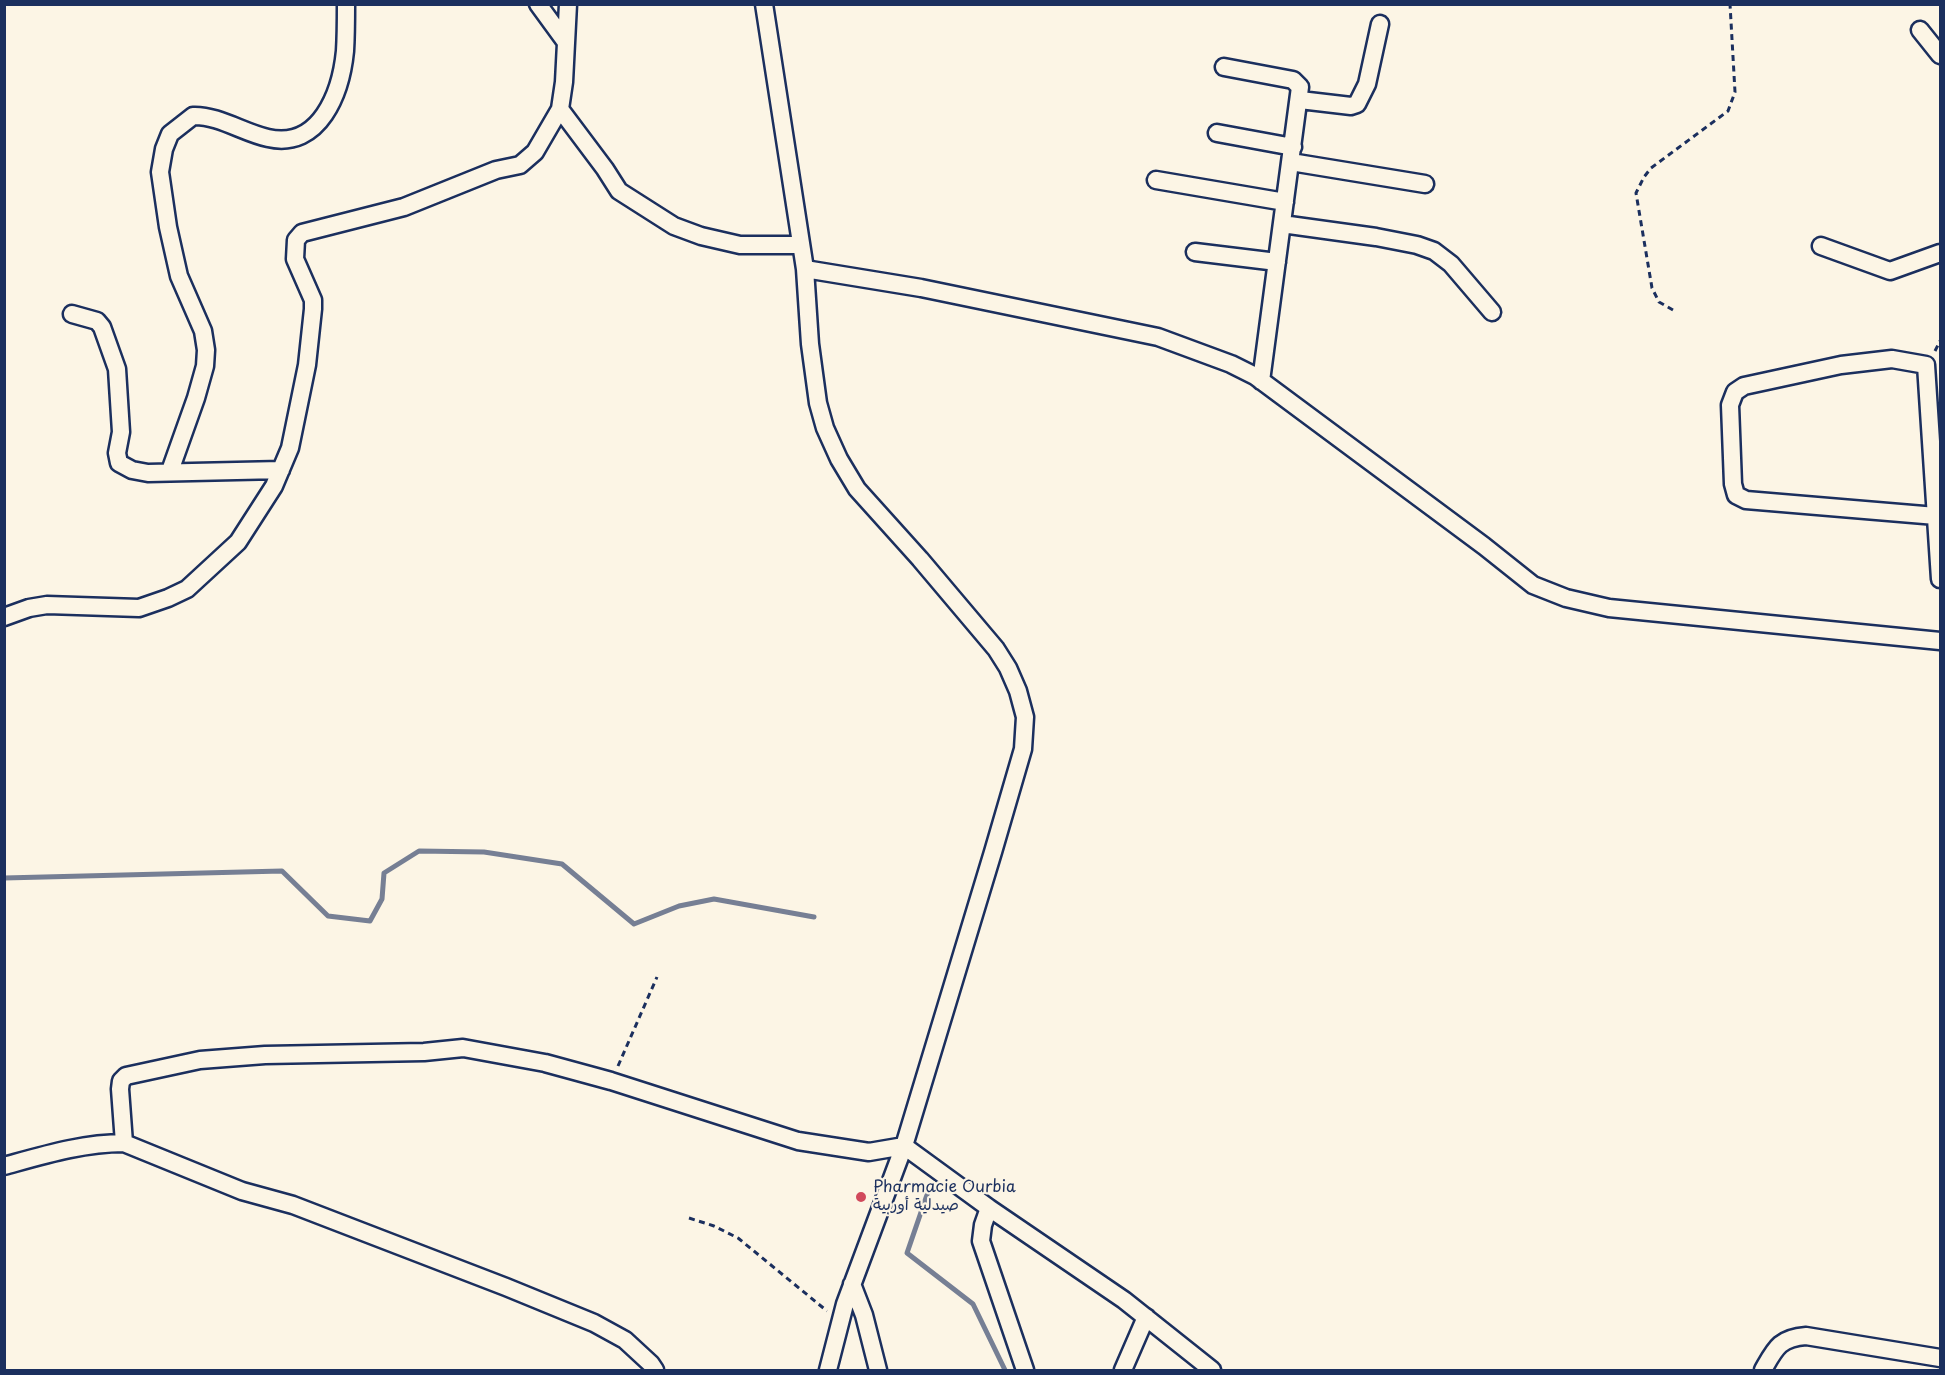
<!DOCTYPE html>
<html>
<head>
<meta charset="utf-8">
<style>
	body { margin:0 }
	#map { position:relative; width:1945px; height:1375px; overflow:hidden; background:#fcf5e5; font-family:"Playpen Sans",sans-serif }
	canvas { display:block }
	.frame { position:absolute; inset:0; border:6px solid #1b2f5e; pointer-events:none }
</style>
</head>
<body>
<div id="map">
<canvas width="1945" height="1375"></canvas>
<div class="frame"></div>
</div>
<script>
const context = document.querySelector('canvas').getContext('2d');
context.lineJoin = 'round';
function stroke(path, color, width, dash) { context.strokeStyle = color; context.lineWidth = width; context.lineCap = dash ? 'butt' : 'round'; context.setLineDash(dash || []); context.stroke(path); }
function label(font, color, halo, rows, align = 'center') {
  context.font = font + ' "Playpen Sans","Playpen Sans Arabic",sans-serif'; context.lineWidth = 4.5; context.setLineDash([]); context.textBaseline = 'middle'; context.strokeStyle = halo; context.fillStyle = color; for (const [text, x, y, turn = 0] of rows) {
    context.save(); context.translate(x, y); context.rotate((+turn || 0) * Math.PI / 180); context.textAlign = isNaN(turn) ? turn : align; if (halo) context.strokeText(text, 0, 0); context.fillText(text, 0, 0); context.restore();
  }
}
stroke(new Path2D(`
	M4,878L282,871L328,916L370,921L382,899L384,873L419,851L484,852L562,864L634,924L679,906L714,899L814,917
	M929,1189L907,1253L973,1304L1005,1370`), '#767f94', 5);
const minor = new Path2D(`
	M538,4L565,41
	M764,4L805,269L810,344L818,403L825,428L839,459L857,489L920,559L996,649L1008,668L1018,691L1025,717L1023,749L993,852L904,1146L845,1304L828,1370
	M1920,30L1940,55
	M1224,67L1293,80L1300,87L1261,381
	M1300,100L1351,106L1357,104L1367,84L1380,24
	M560,109L605,169L619,191L674,226L701,236L740,245H801
	M1217,133L1293,147
	M1291,162L1425,184
	M1156,180L1285,202
	M1282,224L1376,237L1417,245L1434,251L1451,264L1492,312
	M1821,246L1890,271L1940,253
	M1195,252L1277,262
	M805,269L921,288L1158,337L1231,364L1255,376L1484,546L1533,585L1566,598L1609,608L1940,641
	M72,314L97,321L102,327L117,369L121,432L117,453L119,463L132,470L148,473L281,470
	M170,471L196,398L205,366L206,350L203,331L179,276L168,227L160,172L164,149L170,134L193,116C218,115 244,133 268,138C320,150 341,92 345,51C346,35 346,20 346,4
	M1936,516L1746,500L1736,495L1733,484L1730,405L1735,392L1744,386L1841,365L1892,359L1926,365L1940,579
	M4,617L29,608L47,605L139,608L168,598L187,589L238,542L274,486L290,448L307,365L313,309V300L295,259L296,240L302,233L404,207L496,170L520,165L535,152L560,109L564,82L568,4
	M124,1143L120,1089L121,1081L126,1076L200,1060L265,1055L424,1052L463,1048L545,1063L611,1081L798,1141L869,1152L904,1146L989,1208L1124,1300L1212,1370
	M4,1166C44,1155 83,1143 124,1143L242,1191L293,1205L506,1287L594,1323L625,1340L651,1364L655,1370
	M989,1208L983,1225L981,1241L1025,1370
	M852,1284L864,1315L878,1370
	M1123,1370L1146,1317
	M1763,1370C1775,1349 1779,1338 1806,1336L1940,1358`);
stroke(minor, '#1b2f5e', 21);
stroke(new Path2D(`
	M1673,310L1659,302L1652,288L1636,193L1644,177L1651,168L1728,111L1735,92L1730,4
	M1935,351L1940,341
	M618,1066L657,977
	M689,1218L714,1226L738,1238L827,1311`), '#1b2f5e', 3, [6, 4.5]);
stroke(minor, '#fcf5e5', 16);
for (const [x, y, r, color] of [
	[861,1197,6,"#d1495b"]
]) { const dot = new Path2D(); dot.arc(x, y, r, 0, 2 * Math.PI); context.fillStyle = color; context.fill(dot); stroke(dot, '#fcf5e5', 2); }
label('16px', '#1b2f5e', '#fcf5e5', [
	["Pharmacie Ourbia",873,1188],
	["صيدلية أوربية",873,1206]
], 'left');
</script>
</body>
</html>
